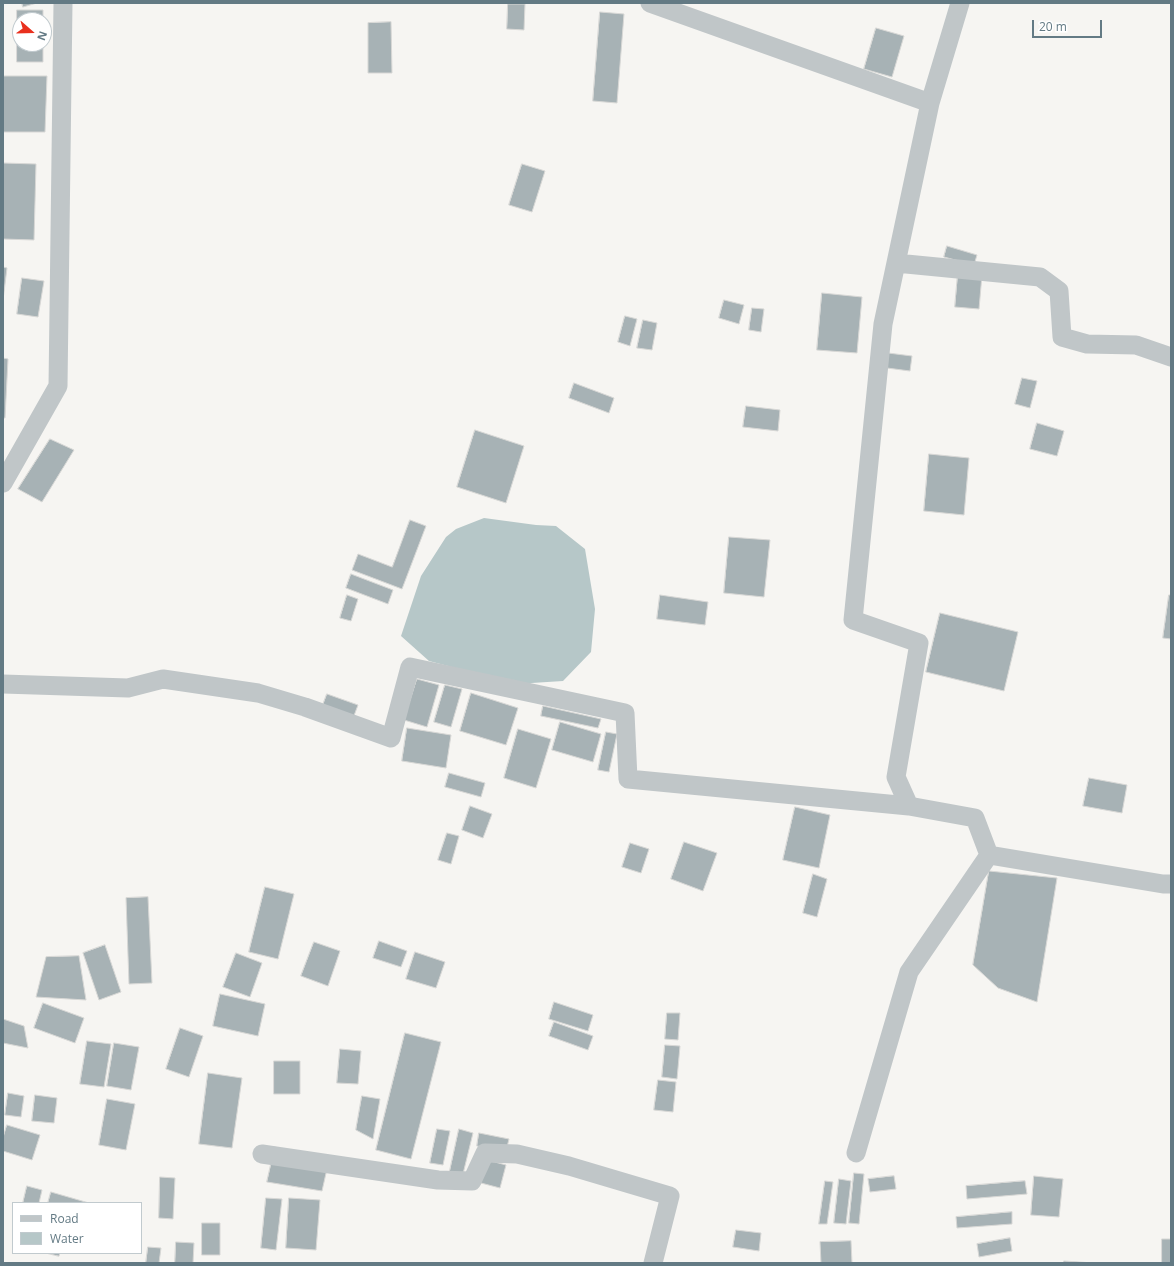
<!DOCTYPE html>
<html>
<head>
<meta charset="utf-8">
<style>
	body { margin:0 }
	#map { position:relative; width:1174px; height:1266px; overflow:hidden; background:#f6f5f2; font-family:"Open Sans",sans-serif }
	canvas { display:block }
	.frame { position:absolute; inset:0; border:4px solid #637a84; pointer-events:none }
	.legend { position:absolute; left:12px; top:1202px; width:130px; height:52px; box-sizing:border-box; background:#fff; border:1px solid #c1cace; margin:0; padding:5px 7px; list-style:none; font-size:12px; color:#637a84 }
	.legend li { display:flex; align-items:center; gap:8px; height:20px }
	.legend b { width:20px; border:1px solid #c1cace }
	.north { position:absolute; left:12px; top:12px; width:40px; height:40px; box-sizing:border-box; background:#fff; border:1px solid #c1cace; border-radius:50%; rotate:110deg; font-size:11px; font-weight:700; line-height:16px; text-align:center; color:#637a84 }
	.north::after { content:''; display:block; margin:auto; width:14px; height:18px; background:#e9301e; clip-path:polygon(50% 0,100% 100%,50% 72%,0 100%) }
	.scale { position:absolute; left:1032px; top:20px; width:70px; height:18px; box-sizing:border-box; border:2px solid #637a84; border-top:0; padding-left:5px; font-size:12px; line-height:14px; white-space:nowrap; color:#637a84; -webkit-text-stroke:3px #fff; paint-order:stroke }
</style>
</head>
<body>
<div id="map">
<canvas width="1174" height="1266"></canvas>
<div class="frame"></div>
<ul class="legend">
<li><b style="height:5px;background:#c0c6c8"></b>Road</li>
<li><b style="height:11px;background:#b6c7c8"></b>Water</li>
</ul>
<div class="north">N</div>
<div class="scale">20 m</div>
</div>
<script>
const context = document.querySelector('canvas').getContext('2d');
context.lineJoin = 'round';
function fill(path, color) { context.fillStyle = color; context.fill(path, 'evenodd'); }
function stroke(path, color, width, dash) { context.strokeStyle = color; context.lineWidth = width; context.lineCap = dash ? 'butt' : 'round'; context.setLineDash(dash || []); context.stroke(path); }
fill(new Path2D(`
	M484,518L536,525L556,526L585,549L595,609L591,652L563,681L516,684L429,661L401,636L421,576L446,537L456,529Z`), '#b6c7c8');
const building = new Path2D(`
	M22,3H37L23,7Z
	M508,4H525L524,30L507,29Z
	M17,10H43V20H20V44H43V62H17Z
	M600,12L624,14L617,103L593,101Z
	M391,22L392,73H368V23Z
	M876,28L904,36L892,77L864,69Z
	M3,76H47L45,132H3Z
	M3,163L36,164L34,240L3,239Z
	M522,164L545,171L532,212L509,205Z
	M947,246L977,255L974,265L944,257Z
	M3,267L7,268L3,300Z
	M958,273L982,275L979,309L955,307Z
	M22,278L44,281L38,317L17,314Z
	M822,293L862,297L857,353L817,350Z
	M724,300L744,305L739,324L719,318Z
	M752,308L764,309L761,332L749,330Z
	M625,316L637,319L630,346L618,342Z
	M643,320L657,323L652,350L637,348Z
	M888,353L912,356L910,371L887,368Z
	M3,358L8,359L5,418H3Z
	M1022,378L1037,381L1030,408L1015,404Z
	M574,383L614,398L609,413L569,398Z
	M746,406L780,410L778,431L743,427Z
	M1037,423L1064,431L1057,456L1030,449Z
	M475,430L524,446L506,503L457,487Z
	M50,439L74,450L42,502L18,489Z
	M929,454L969,458L964,515L924,511Z
	M410,520L426,526L402,589L352,570L358,554L392,567Z
	M729,537L770,540L764,597L724,593Z
	M351,574L393,590L388,604L346,588Z
	M347,595L358,599L351,621L340,618Z
	M660,595L708,602L705,625L657,619Z
	M1169,595H1171V639L1163,638Z
	M940,613L1018,632L1004,691L926,672Z
	M417,679L439,685L427,727L404,720Z
	M445,685L462,689L451,727L434,722Z
	M471,693L518,708L506,745L460,731Z
	M327,694L358,705L352,721L321,710Z
	M543,706L601,719L598,728L541,716Z
	M560,722L601,734L593,762L552,750Z
	M407,728L451,735L446,768L402,761Z
	M518,729L551,739L536,788L504,778Z
	M606,732L617,734L609,772L598,770Z
	M449,773L485,783L481,797L445,787Z
	M1089,778L1127,785L1122,813L1083,806Z
	M470,806L492,814L483,838L462,830Z
	M795,807L830,815L819,868L783,860Z
	M447,833L459,836L451,864L438,860Z
	M684,842L717,853L703,891L671,879Z
	M630,843L649,849L641,873L622,867Z
	M989,871L1057,878L1037,1002L998,988L973,965Z
	M813,874L827,879L817,917L803,913Z
	M265,887L294,894L278,959L249,952Z
	M148,897L152,983L129,984L126,898Z
	M379,941L407,951L401,967L373,958Z
	M314,942L340,951L328,986L301,976Z
	M105,945L121,992L99,1000L83,953Z
	M415,952L445,962L436,988L406,979Z
	M236,953L262,963L250,997L223,987Z
	M79,956L86,1000L36,997L46,957Z
	M220,994L265,1004L258,1036L213,1026Z
	M554,1002L593,1015L588,1031L549,1019Z
	M43,1003L84,1018L75,1043L34,1028Z
	M667,1013H680L678,1040L665,1039Z
	M3,1019L24,1026L28,1048L3,1043Z
	M554,1022L593,1036L588,1050L549,1036Z
	M180,1028L203,1036L189,1077L166,1069Z
	M405,1033L441,1042L411,1159L376,1150Z
	M87,1041L111,1044L104,1087L80,1084Z
	M114,1043L139,1047L131,1090L107,1086Z
	M665,1045L680,1046L677,1079L662,1077Z
	M340,1049L361,1051L358,1084L337,1083Z
	M274,1061H300V1094H274Z
	M208,1073L242,1078L232,1148L199,1144Z
	M658,1080L676,1082L673,1112L654,1110Z
	M8,1093L24,1096L21,1117L5,1115Z
	M35,1095L57,1098L54,1123L32,1121Z
	M362,1096L380,1099L373,1139L356,1130Z
	M107,1099L135,1104L126,1150L99,1145Z
	M7,1125L40,1135L32,1160L3,1151V1138Z
	M437,1129L450,1131L443,1165L430,1163Z
	M459,1129L473,1133L462,1178L449,1175Z
	M479,1133L509,1139L506,1151L477,1146Z
	M275,1147L329,1160L322,1191L267,1182Z
	M487,1160L506,1165L500,1188L481,1183Z
	M854,1173L864,1174L859,1224L849,1223Z
	M894,1176L896,1189L870,1192L868,1179Z
	M1034,1176L1063,1179L1059,1217L1031,1215Z
	M160,1177L175,1178L173,1219L159,1218Z
	M839,1179L851,1181L846,1224L834,1223Z
	M825,1181L833,1182L827,1224H819Z
	M1025,1181L1027,1194L967,1199L966,1186Z
	M27,1186L42,1190L39,1203H23Z
	M51,1192L89,1203H48Z
	M266,1198L282,1199L276,1250L261,1248Z
	M289,1198L320,1200L316,1250L286,1248Z
	M1012,1212V1224L957,1228L956,1217Z
	M202,1223H220V1255H202Z
	M736,1230L761,1233L759,1251L733,1247Z
	M1010,1238L1012,1251L979,1257L977,1244Z
	M1162,1239H1171V1263H1162Z
	M851,1241L852,1263H821L820,1242Z
	M176,1242L194,1243L193,1263H175Z
	M148,1247L161,1248L159,1263H146Z
	M46,1253H60L59,1256Z
	M1064,1261L1094,1263H1064Z`);
fill(building, '#a7b2b5');
stroke(building, '#d7d7d5', 1);
stroke(new Path2D(`
	M650,3L930,103L883,324L853,620L919,643L896,777L909,806
	M930,103L960,3
	M896,263L1040,277L1059,291L1062,337L1087,344L1136,345L1171,357
	M3,483L58,386L63,3
	M3,684L128,688L163,679L258,693L305,707L391,738L410,667L625,713L628,779L909,806L975,818L989,855L1163,884H1171
	M856,1153L909,972L989,855
	M262,1154L438,1180L472,1181L485,1153L517,1154L569,1166L670,1196L653,1263`), '#c0c6c8', 19);
</script>
</body>
</html>
